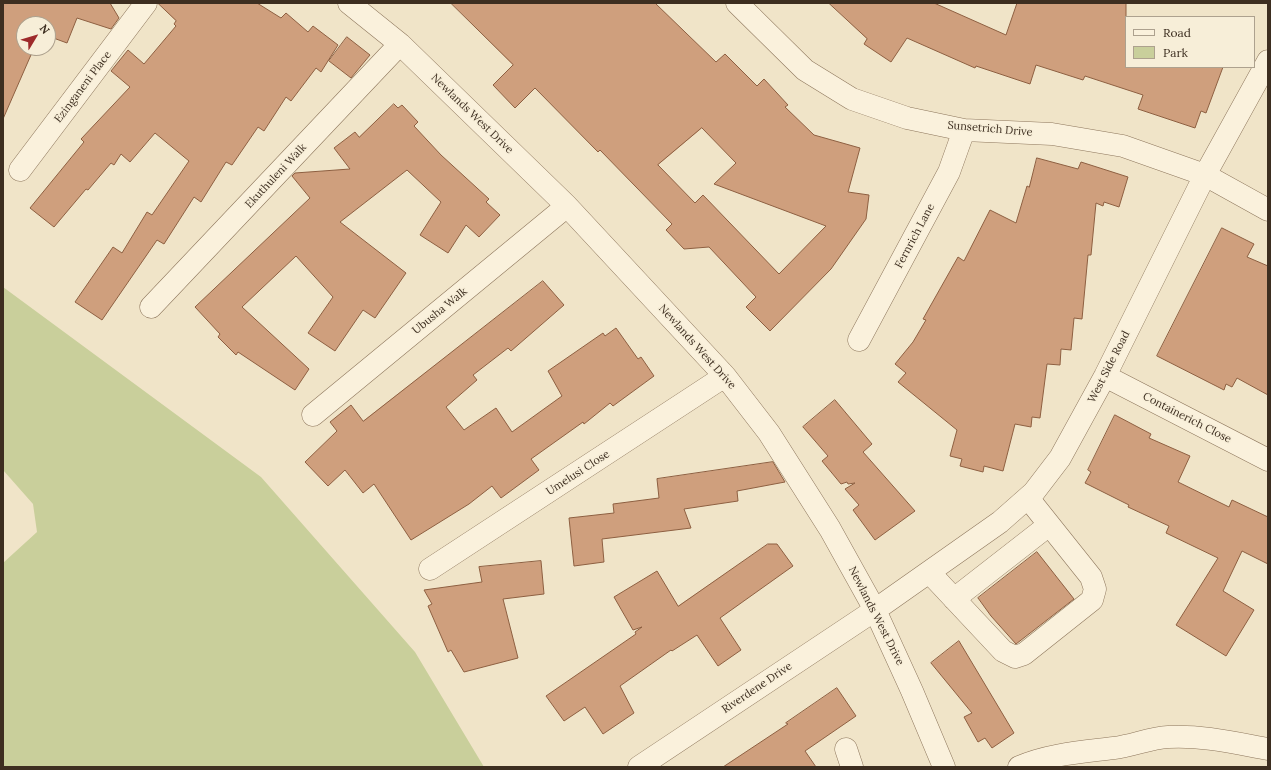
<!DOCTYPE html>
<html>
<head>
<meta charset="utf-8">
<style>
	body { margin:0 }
	#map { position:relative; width:1271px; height:770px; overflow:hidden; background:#f0e4c8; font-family:Lora,serif }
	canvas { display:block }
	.frame { position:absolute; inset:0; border:4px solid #3d2e20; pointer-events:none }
	.legend { position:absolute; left:1125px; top:16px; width:130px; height:52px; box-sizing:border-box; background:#f7eed8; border:1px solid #ada18e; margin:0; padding:5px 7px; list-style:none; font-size:12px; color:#3d2e20 }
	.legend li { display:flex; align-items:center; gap:8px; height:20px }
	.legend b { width:20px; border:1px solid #ada18e }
	.north { position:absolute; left:16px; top:16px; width:40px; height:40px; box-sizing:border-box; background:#f7eed8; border:1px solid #ada18e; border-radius:50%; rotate:52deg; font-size:11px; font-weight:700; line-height:16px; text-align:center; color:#3d2e20 }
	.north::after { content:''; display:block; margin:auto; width:14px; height:18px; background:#9e2a2b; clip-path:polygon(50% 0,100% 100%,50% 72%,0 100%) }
</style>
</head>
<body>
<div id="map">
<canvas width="1271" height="770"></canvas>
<div class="frame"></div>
<ul class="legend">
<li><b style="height:5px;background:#faf1dc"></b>Road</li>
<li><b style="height:11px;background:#c9cf9b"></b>Park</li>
</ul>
<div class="north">N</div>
</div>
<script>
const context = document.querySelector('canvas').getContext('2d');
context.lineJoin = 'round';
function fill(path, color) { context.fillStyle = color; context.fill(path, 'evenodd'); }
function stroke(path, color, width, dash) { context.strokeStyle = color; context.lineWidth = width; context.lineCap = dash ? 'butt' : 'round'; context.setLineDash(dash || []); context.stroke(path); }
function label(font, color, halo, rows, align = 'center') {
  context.font = font + ' Lora,serif'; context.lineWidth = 3; context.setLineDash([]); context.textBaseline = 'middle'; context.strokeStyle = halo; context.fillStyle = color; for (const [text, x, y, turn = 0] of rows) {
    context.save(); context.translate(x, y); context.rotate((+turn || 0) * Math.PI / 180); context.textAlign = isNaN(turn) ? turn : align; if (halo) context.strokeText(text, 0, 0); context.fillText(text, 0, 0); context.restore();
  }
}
fill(new Path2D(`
	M3,287L261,477L415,652L484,767H3V563L37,532L33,504L3,470Z`), '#c9cf9b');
const building = new Path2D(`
	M3,3H110L119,18L111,29L77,18L67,43L48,36V24H24V48H34L3,119Z
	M158,3H257L281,18L286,13L308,32L313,26L338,45L321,72L316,68L291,101L286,97L264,131L258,127L232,165L226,162L201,202L194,197L164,244L157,240L102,320L75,302L113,247L122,253L147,212L152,215L189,161L155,133L130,162L121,154L114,165L111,163L88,190L86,189L54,227L30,208L84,142L81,139L130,87L111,71L128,50L144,64L176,26L174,24L176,21Z
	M451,3H655L716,62L725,54L757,86L764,79L788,105L785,107L814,135L860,148L848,192L869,195L866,219L831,269L770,331L746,307L756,297L709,247L684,249L666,230L672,224L600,150L598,152L535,88L515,108L493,85L513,65ZM702,128L736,163L714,184L826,226L779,274L703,195L695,203L658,165Z
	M829,3H934L1006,35L1017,3H1126V67H1223L1206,113L1201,111L1195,128L1138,109L1143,95L1085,76L1083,80L1036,65L1030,84L976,66L975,68L907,38L891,62L864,44L867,39Z
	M347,37L370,55L351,78L329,61Z
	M394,104L398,108L402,105L418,122L414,126L441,155L489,199L486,202L500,215L479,237L466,225L448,253L420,235L441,202L407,170L340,222L406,273L375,318L363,310L335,351L308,333L333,297L296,256L242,307L309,369L295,390L238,352L236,355L218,337L220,334L195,307L310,198L292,176L295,173L350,169L334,148L355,132L359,137Z
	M1037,158L1078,169L1081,162L1128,177L1119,207L1104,202L1103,206L1096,203L1091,255H1088L1082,319L1074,318L1071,350L1061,349L1060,365L1047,364L1040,418L1032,417L1031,427L1015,424L1003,471L984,466L983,472L960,466L962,459L950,456L957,430L898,382L906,373L895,364L913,342L926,320L923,319L958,257L964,261L990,210L1016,223L1027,186L1029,187Z
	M1222,228L1254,244L1247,257L1268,266V395L1237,378L1232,387L1226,384L1224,390L1157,356Z
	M543,281L564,305L511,351L508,348L473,375L477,380L446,407L464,430L496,408L512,432L562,396L548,371L603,333L605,336L616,328L638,359L641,357L654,376L613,406L610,403L584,424L583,422L531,459L539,470L501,498L492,486L469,504L411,540L374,484L363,493L345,470L328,486L305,462L337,431L330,422L351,405L363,421Z
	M835,400L872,444L863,452L915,511L875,540L853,510L859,505L845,489L855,483L848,484L847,482L841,484L822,461L828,456L803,427Z
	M1115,415L1151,434L1149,438L1190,456L1178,482L1229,507L1232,500L1268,517V564L1242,551L1223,591L1254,610L1226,656L1176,625L1218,558L1166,533L1169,526L1128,507L1129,505L1085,483L1091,472L1088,470Z
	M773,462L785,482L737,491L738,501L684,509L691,528L602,539L604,562L574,566L569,518L614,513L613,504L659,498L657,479Z
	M768,544H777L793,566L720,618L741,650L718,666L697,635L672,651L671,650L620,686L634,713L603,734L585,707L564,721L546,696L636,634L635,632L642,627L633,630L614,597L657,571L678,606Z
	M1037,552L1074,599L1016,644L991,616L978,598Z
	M541,561L544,594L503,599L518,658L464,672L451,650L448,652L428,606L432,604L424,590L482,582L479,567Z
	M959,641L1014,733L992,748L985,738L978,742L964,717L972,713L931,663Z
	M837,688L856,716L805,751L816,767H723L788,724L786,723Z`);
fill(building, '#cf9f7d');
stroke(building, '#8d5f41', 1);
const minor = new Path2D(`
	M349,3L400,44L567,206L725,376L769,433L830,529L875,610L912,691L944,767
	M737,3L805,70L852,99L907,118L964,130L1052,134L1123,146L1205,175L1268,210
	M20,170L146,3
	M151,307L400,44
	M859,340L949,172L964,130
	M1105,376L1268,460
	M313,415L567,206
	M430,569L725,376
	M929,572L1003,651L1015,657L1024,654L1092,600L1095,589L1091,577L1028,498
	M954,599L1049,525
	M846,749L852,767
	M639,767L875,610L1000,522L1034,492L1060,458L1105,376L1205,175L1268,61
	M1019,767C1049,754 1082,752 1114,748C1132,746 1150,738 1168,737C1202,735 1235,743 1268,749`);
stroke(minor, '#8d765c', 23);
stroke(minor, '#faf1dc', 22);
label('11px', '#3d2e20', '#f7eed8', [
	["Ezinganeni Place",83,87,-53],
	["Newlands West Drive",472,114,44],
	["Sunsetrich Drive",990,129,5],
	["Ekuthuleni Walk",276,176,-47],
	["Fernrich Lane",915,236,-62],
	["Ubusha Walk",440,311,-39],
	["Newlands West Drive",697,347,48],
	["West Side Road",1109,367,-63],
	["Containerich Close",1187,418,27],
	["Umelusi Close",578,473,-33],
	["Newlands West Drive",876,616,63],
	["Riverdene Drive",757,688,-34]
]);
</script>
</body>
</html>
